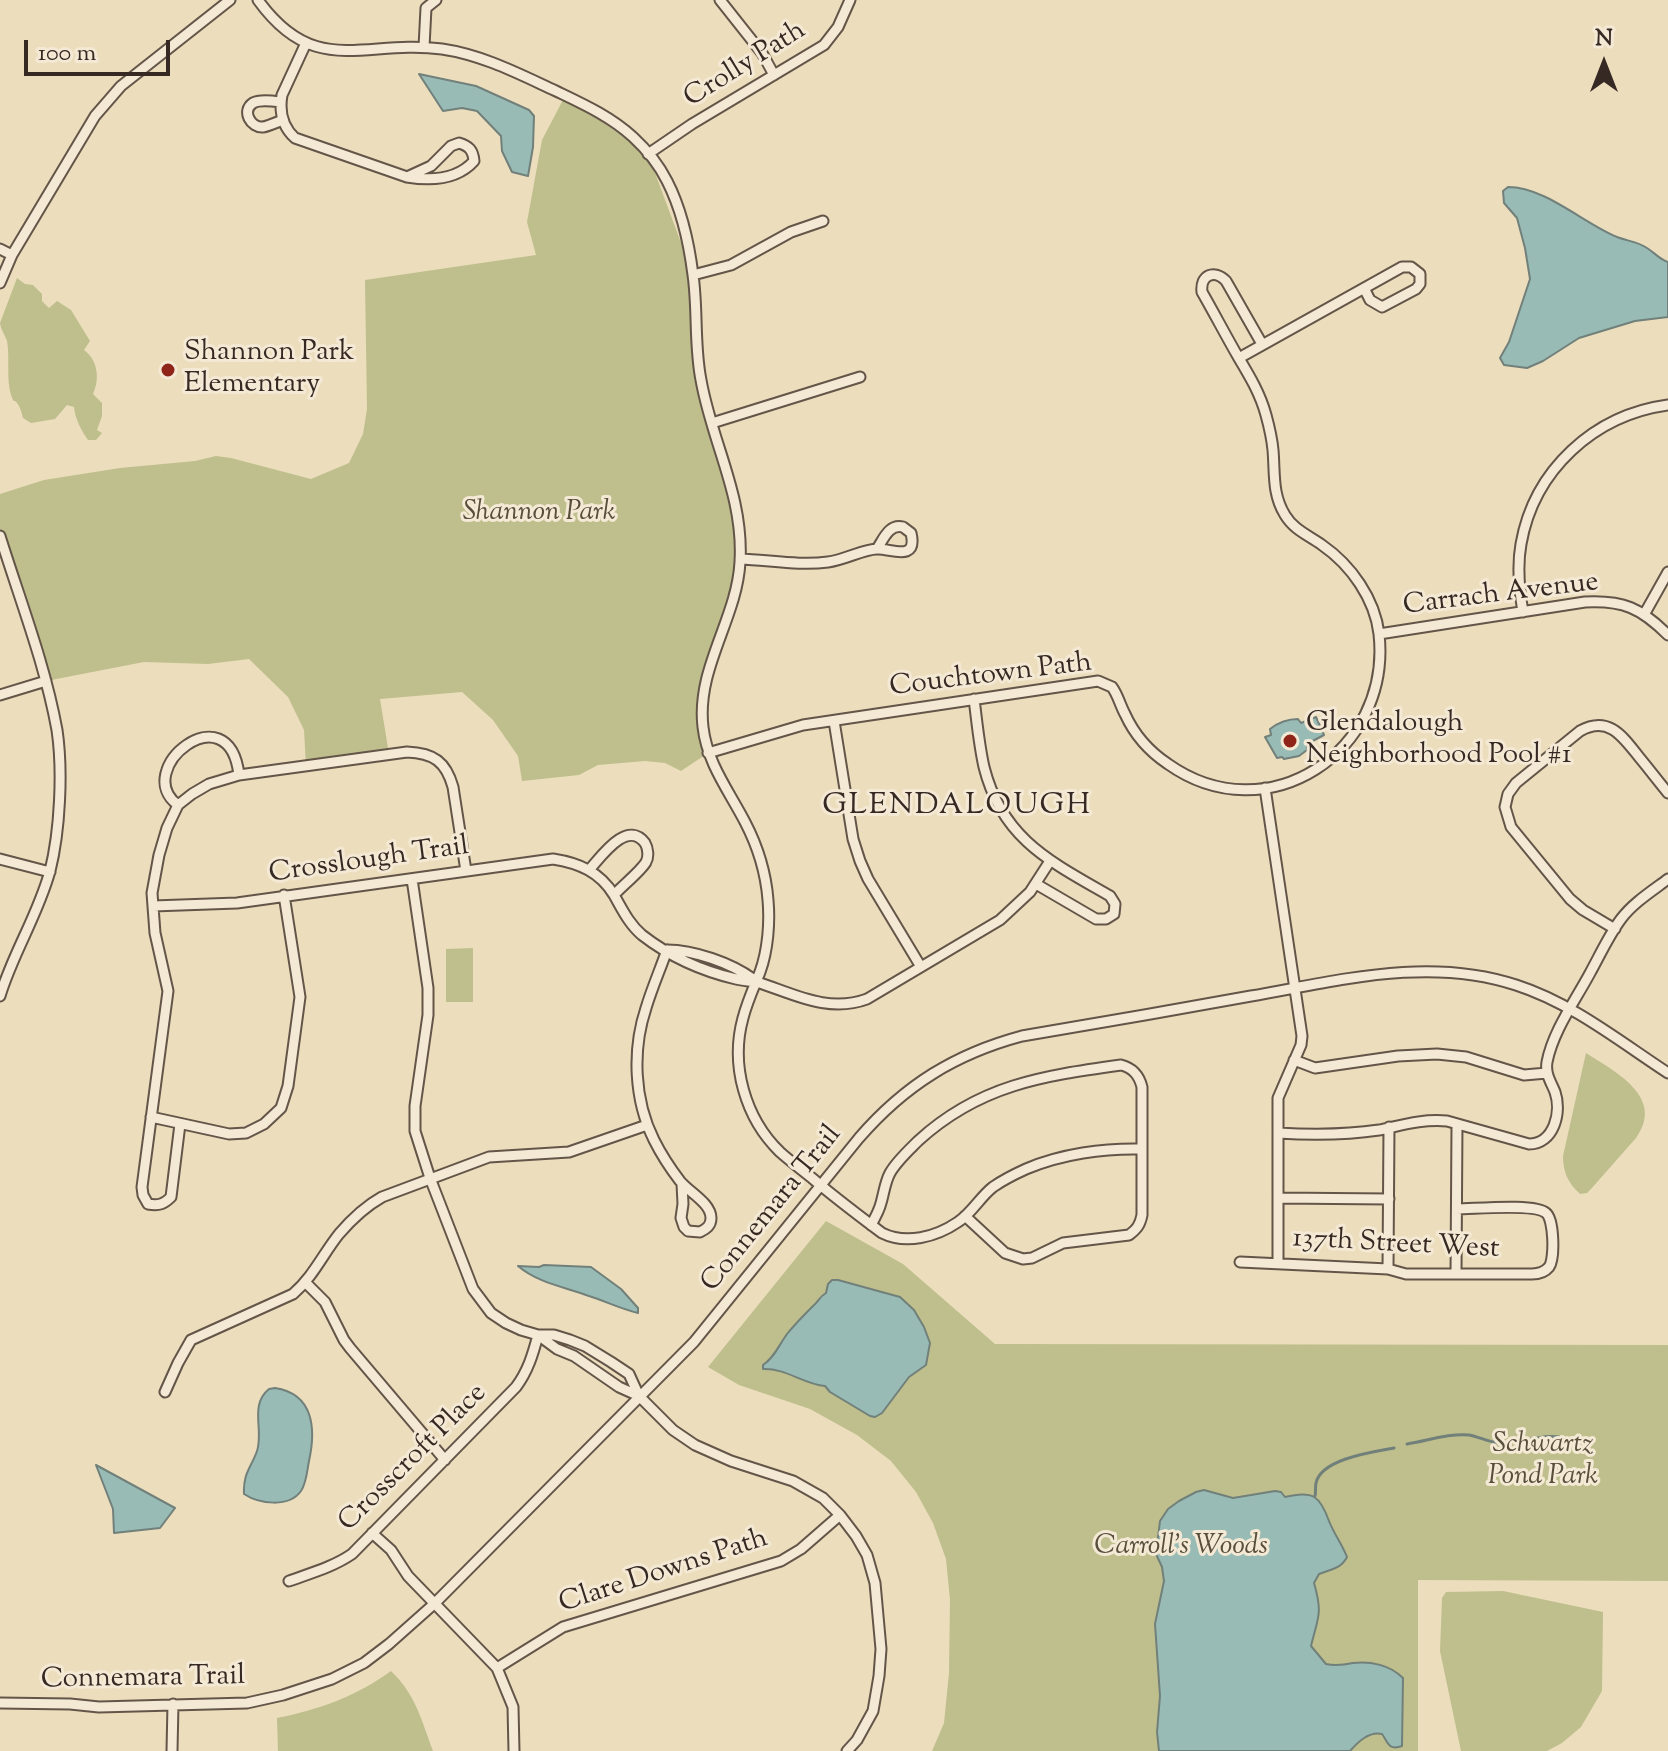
<!DOCTYPE html>
<html>
<head>
<meta charset="utf-8">
<style>
	body { margin:0 }
	#map { position:relative; width:1668px; height:1751px; overflow:hidden; background:#ecddbd; font-family:"Sorts Mill Goudy",serif }
	canvas { display:block }
	.north { position:absolute; left:1564px; top:24px; width:80px; height:80px; -webkit-text-stroke:6px #f3e9d4; paint-order:stroke; rotate:0deg; font-size:22px; font-weight:700; line-height:32px; text-align:center; color:#362822 }
	.north::after { content:''; display:block; margin:auto; width:28px; height:36px; background:#362822; clip-path:polygon(50% 0,100% 100%,50% 72%,0 100%) }
	.scale { position:absolute; left:24px; top:40px; width:146px; height:36px; box-sizing:border-box; border:4px solid #362822; border-top:0; padding-left:10px; font-size:24px; line-height:28px; white-space:nowrap; color:#362822; -webkit-text-stroke:6px #f3e9d4; paint-order:stroke }
</style>
</head>
<body>
<div id="map">
<canvas width="1668" height="1751"></canvas>
<div class="north">N</div>
<div class="scale">100 m</div>
</div>
<script>
const context = document.querySelector('canvas').getContext('2d');
context.lineJoin = 'round';
function fill(path, color) { context.fillStyle = color; context.fill(path, 'evenodd'); }
function stroke(path, color, width, dash) { context.strokeStyle = color; context.lineWidth = width; context.lineCap = dash ? 'butt' : 'round'; context.setLineDash(dash || []); context.stroke(path); }
function label(font, color, halo, rows, align = 'center') {
  context.font = font + ' "Sorts Mill Goudy",serif'; context.lineWidth = 6; context.setLineDash([]); context.textBaseline = 'middle'; context.strokeStyle = halo; context.fillStyle = color; for (const [text, x, y, turn = 0] of rows) {
    context.save(); context.translate(x, y); context.rotate((+turn || 0) * Math.PI / 180); context.textAlign = isNaN(turn) ? turn : align; if (halo) context.strokeText(text, 0, 0); context.fillText(text, 0, 0); context.restore();
  }
}
fill(new Path2D(`
	M565,96L648,154L693,275L697,357L736,502L740,559L704,688L708,753L681,771L665,763L645,761L598,765L579,775L522,781L518,756L493,720L462,692L380,699L389,754L306,766L304,730L288,697L249,659L208,664L144,662L46,681L0,536V494L44,480L120,468L195,461L216,456L231,458L311,479L349,463L363,434L367,409L365,280L536,255L527,222L542,140Z
	M17,278L25,284L33,285L42,294V301L49,308L57,301L71,310L90,341L84,350C98,360 100,379 93,394L102,403V416L97,430L102,433L96,440H88C81,430 75,418 74,407L67,405L55,419L31,423L23,418C22,414 21,410 19,406C13,396 15,406 11,395C6,380 10,356 7,341C5,335 1,330 0,323Z
	M473,948V1002H446V949Z
	M1586,1053C1614,1071 1666,1097 1636,1138L1591,1189L1587,1193L1580,1194C1568,1183 1563,1172 1563,1156Z
	M826,1221L903,1264L995,1344L1668,1345V1581L1418,1580V1751H932L944,1723L949,1673L950,1600L946,1559L933,1523L916,1492L891,1461L857,1435L810,1409L739,1385L708,1367Z
	M1503,1591L1603,1612L1602,1691L1581,1727L1562,1743L1547,1751H1461L1440,1651L1442,1598L1446,1592Z
	M391,1671C416,1695 421,1719 433,1751H278L277,1718C318,1710 357,1696 391,1671Z`), '#bebf8c');
const water = new Path2D(`
	M419,74L476,86L529,110L534,116L533,147L528,176L512,172L502,151L501,136L477,111L462,108L443,111Z
	M1508,187C1545,187 1583,223 1617,237C1627,241 1639,242 1647,248C1655,253 1659,259 1668,262V317L1635,321L1579,338L1543,361L1527,368L1504,365L1500,358L1509,342L1530,279L1525,248L1517,218L1504,203L1503,191Z
	M1316,717L1324,735L1307,744V750L1299,756L1284,759L1282,757L1277,758L1265,737L1271,735L1270,729C1279,722 1287,719 1298,719L1301,723Z
	M544,1265L591,1267L621,1289L638,1308V1313C621,1309 605,1301 589,1296C565,1287 538,1283 518,1266L539,1267Z
	M832,1280H838L900,1297L914,1310L924,1327L930,1343L926,1365L909,1377L882,1413L875,1417L870,1416L830,1392L825,1386C803,1384 786,1368 763,1369V1365C774,1358 779,1345 787,1334C795,1324 804,1315 813,1306C819,1301 819,1297 826,1293L828,1284Z
	M275,1388C314,1394 316,1429 309,1461C307,1470 307,1482 301,1491C289,1508 259,1504 244,1494C243,1473 251,1468 257,1451C264,1430 249,1405 269,1389Z
	M96,1465L175,1508L160,1528L114,1533L113,1509Z
	M1204,1490L1233,1498L1275,1491L1281,1492L1285,1497C1313,1490 1320,1496 1329,1521C1334,1534 1342,1544 1347,1557C1341,1569 1331,1569 1319,1574L1314,1583C1323,1614 1318,1617 1311,1646L1326,1664C1336,1666 1343,1665 1353,1663C1371,1661 1390,1665 1403,1678L1402,1746C1388,1751 1388,1742 1382,1734C1369,1731 1358,1742 1350,1751H1159L1157,1732L1160,1696L1155,1624L1164,1581L1162,1567L1156,1554L1160,1521L1168,1509L1179,1501L1196,1492Z`);
fill(water, '#99bbb5');
stroke(water, '#71807a', 2);
stroke(new Path2D(`
	M1407,1444C1427,1441 1449,1433 1469,1435C1479,1437 1489,1442 1499,1443C1524,1445 1547,1429 1572,1441
	M1315,1496C1316,1492 1315,1488 1316,1483C1321,1459 1372,1452 1394,1448`), '#71807a', 3);
const minor = new Path2D(`
	M258,0C315,79 364,39 442,49C483,55 519,74 556,91C583,104 610,116 633,137C646,149 659,165 667,181C682,210 689,243 693,275C698,310 694,345 701,380C712,443 744,496 740,562C737,619 696,668 703,727C707,763 729,791 745,822C757,845 766,874 768,900C770,922 768,950 760,972C754,987 747,1002 743,1018C730,1065 745,1118 780,1152C790,1161 801,1169 812,1178C834,1197 858,1215 882,1233C906,1245 936,1237 958,1222C972,1213 980,1197 993,1187C1003,1180 1015,1174 1026,1169C1061,1154 1104,1148 1142,1149
	M720,0L762,53L774,75
	M426,8L436,0
	M306,43L282,95C279,112 283,127 295,138L407,177C431,181 457,180 474,161C473,150 469,146 459,143L451,146L431,166L407,177
	M424,47L426,8
	M280,102C273,101 260,99 253,103C241,111 251,128 263,127C269,126 277,122 283,120
	M648,154L692,124L824,45L838,27L850,0
	M0,249L12,255
	M693,275L731,265L791,232L823,221
	M0,283L12,255L95,116L121,86L230,0
	M1239,358L1402,267H1411L1420,274V284L1416,289L1382,307L1370,300L1364,288
	M712,423L860,377
	M0,536C20,600 45,664 57,730C63,771 60,831 50,871C38,915 13,953 0,996
	M740,559C769,560 800,566 828,562C844,560 864,549 877,549C890,548 918,563 911,533L903,527C889,524 884,538 877,549
	M1523,612C1519,589 1517,566 1521,544C1534,470 1594,415 1668,405
	M1645,613L1668,572
	M1379,634L1585,602C1623,600 1641,608 1668,635
	M0,695L46,681
	M974,699C977,722 979,745 984,767C1002,839 1051,862 1110,896L1115,904L1114,914L1106,919H1096L1036,884
	M834,721L853,839L860,861L868,879L921,967
	M708,753L803,725L1098,681L1112,687C1118,695 1120,705 1125,714C1134,734 1150,752 1168,764C1267,834 1392,752 1379,634C1375,599 1351,565 1322,545C1308,535 1294,530 1285,515C1272,494 1275,473 1273,450C1272,439 1269,426 1266,415C1260,393 1249,375 1237,355C1225,334 1214,313 1202,292C1200,275 1214,269 1226,281L1262,344
	M1265,788L1302,1036L1301,1045L1278,1098V1263
	M178,805C130,770 229,690 239,775
	M0,859L50,872
	M589,870C601,857 627,819 645,843C648,848 649,857 646,862C642,870 621,887 614,895
	M412,879L428,988V1015L415,1106V1131L430,1178L473,1289L491,1313L506,1323L521,1330L538,1335H554L570,1340L585,1346L611,1362L629,1374L639,1396
	M153,906L237,903L553,859C579,863 600,872 614,895C622,909 629,924 642,935C669,956 702,971 736,979C744,981 752,981 760,983C796,995 829,1013 867,999L1000,920L1030,892L1050,861
	M1615,929L1583,910L1570,899L1511,827L1505,807L1508,794L1516,783L1580,731C1609,715 1623,737 1639,757C1649,769 1658,781 1668,793
	M667,950C660,970 652,988 646,1008C632,1050 634,1100 654,1140C661,1154 670,1168 680,1181C689,1192 711,1203 711,1218C711,1226 706,1229 700,1232L688,1231L684,1227L681,1218L683,1204L682,1184
	M667,950C694,950 731,963 753,979
	M1294,1060L1315,1068L1398,1056L1437,1054L1466,1057L1524,1075L1547,1073
	M151,1117L229,1134L246,1133L264,1124L281,1108L288,1086L300,997L284,895
	M180,1124L171,1197C164,1204 159,1206 148,1204L143,1195L142,1187L168,991L155,933L152,893L159,855L167,828L178,805L192,794L209,784L239,775L407,752C434,753 446,762 453,787L466,871
	M1278,1133C1312,1135 1346,1135 1379,1130C1403,1125 1421,1119 1447,1121L1529,1144C1554,1144 1562,1112 1555,1092C1551,1082 1545,1074 1547,1062C1553,1031 1575,1001 1590,973C1600,955 1609,935 1621,919C1633,903 1652,891 1668,879
	M1278,1198L1389,1199
	M871,1225C875,1218 879,1211 881,1203C884,1193 885,1182 890,1173C896,1162 908,1151 918,1141C979,1085 1042,1076 1121,1065C1133,1068 1139,1075 1142,1087V1215C1140,1225 1137,1229 1129,1235L1063,1243L1032,1258L1023,1259L1005,1253L965,1216
	M1240,1262L1388,1269L1406,1274H1532C1538,1274 1544,1273 1549,1267C1555,1259 1554,1219 1546,1213C1535,1203 1475,1209 1457,1209
	M1388,1269L1389,1127
	M1456,1274L1457,1124
	M306,1283L325,1302L344,1340L350,1348L445,1460
	M538,1335L557,1349L574,1356L619,1387L639,1396L673,1430L695,1445L731,1461L793,1481L823,1498L840,1515L856,1536L867,1555L875,1583L881,1649L879,1676L873,1711L857,1740L847,1751
	M165,1392L178,1363L191,1340L293,1294C313,1277 323,1254 339,1234C351,1220 366,1206 382,1197L489,1157L569,1152L647,1125
	M372,1533L391,1550L408,1576L497,1668L513,1707L514,1751
	M289,1581C311,1573 333,1567 352,1554L516,1387C528,1371 533,1354 538,1335
	M497,1668L563,1627L781,1561L801,1549L840,1515
	M0,1703L70,1704L99,1707L247,1703L283,1695L332,1679L364,1663L389,1644L434,1604L694,1342L859,1138C905,1085 955,1054 1022,1036C1098,1023 1175,1010 1251,996C1338,981 1428,956 1516,985C1572,1003 1619,1041 1668,1073
	M172,1751L173,1704`);
stroke(minor, '#645549', 13);
stroke(minor, '#f3e9d4', 9);
for (const [x, y, r, color] of [
	[168,370,8,"#8f2418"],
	[1290,741,8,"#8f2418"]
]) { const dot = new Path2D(); dot.arc(x, y, r, 0, 2 * Math.PI); context.fillStyle = color; context.fill(dot); stroke(dot, '#f3e9d4', 3); }
label('28px', '#362822', '#f3e9d4', [
	["Crolly Path",746,66,-32],
	["Carrach Avenue",1501,596,-7],
	["Couchtown Path",991,677,-7],
	["Crosslough Trail",369,862,-8],
	["Connemara Trail",773,1210,-51],
	["137th Street West",1396,1246,3],
	["Crosscroft Place",414,1459,-45],
	["Clare Downs Path",664,1573,-18],
	["Connemara Trail",143,1680,-1]
]);
label('28px', '#362822', '#f3e9d4', [
	["Shannon Park",184,354],
	["Elementary",184,386],
	["Glendalough",1306,725],
	["Neighborhood Pool #1",1306,757]
], 'left');
label('italic 28px', '#584e3c', '#f3e9d4', [
	["Shannon Park",539,514],
	["Schwartz",1543,1446],
	["Pond Park",1543,1478],
	["Carroll's Woods",1181,1548]
]);
context.letterSpacing = '2px';
label('30px', '#362822', '#f3e9d4', [
	["GLENDALOUGH",957,808]
]);
context.letterSpacing = '0px';
</script>
</body>
</html>
